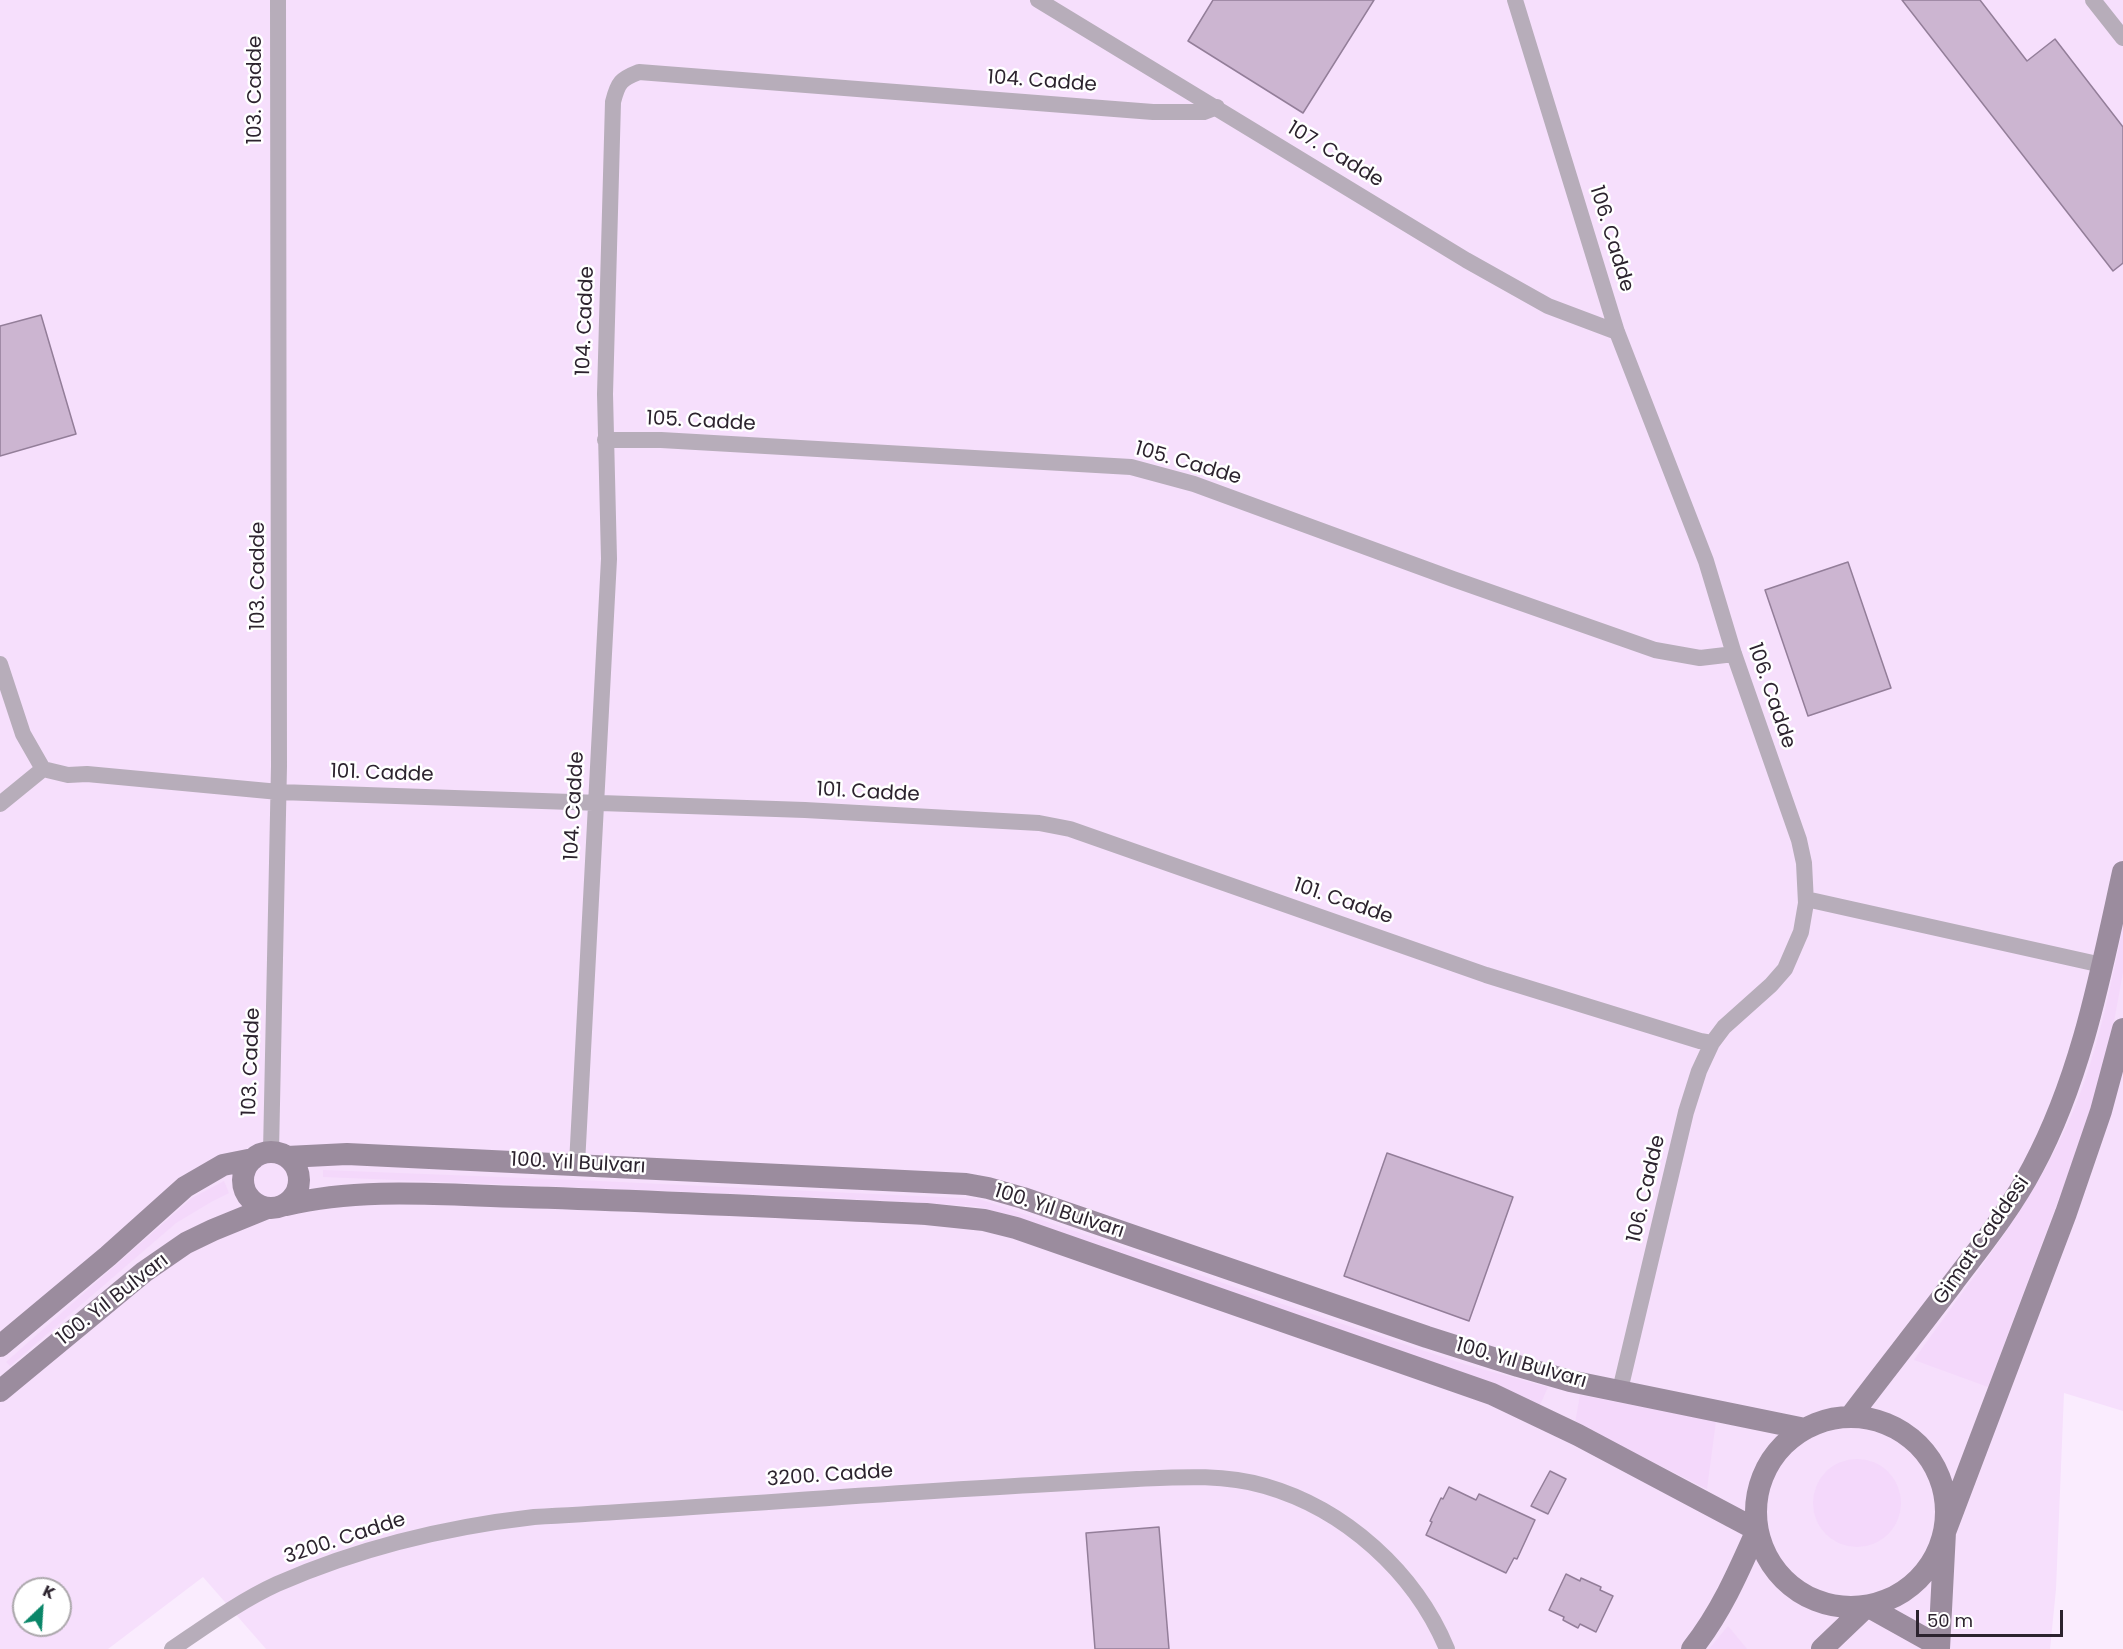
<!DOCTYPE html>
<html>
<head>
<meta charset="utf-8">
<style>
	body { margin:0 }
	#map { position:relative; width:2123px; height:1649px; overflow:hidden; background:#faecfe; font-family:Poppins,sans-serif }
	canvas { display:block }
	.north { position:absolute; left:12px; top:1577px; width:60px; height:60px; box-sizing:border-box; background:#fff; border:2px solid #aba7ab; border-radius:50%; rotate:25deg; font-size:16px; font-weight:700; line-height:24px; text-align:center; color:#2c232e }
	.north::after { content:''; display:block; margin:auto; width:21px; height:27px; background:#098668; clip-path:polygon(50% 0,100% 100%,50% 72%,0 100%) }
	.scale { position:absolute; left:1916px; top:1610px; width:147px; height:27px; box-sizing:border-box; border:3px solid #2c232e; border-top:0; padding-left:8px; font-size:18px; line-height:21px; white-space:nowrap; color:#2c232e; -webkit-text-stroke:4px #fff; paint-order:stroke }
</style>
</head>
<body>
<div id="map">
<canvas width="2123" height="1649"></canvas>
<div class="north">K</div>
<div class="scale">50 m</div>
</div>
<script>
const context = document.querySelector('canvas').getContext('2d');
context.lineJoin = 'round';
function fill(path, color) { context.fillStyle = color; context.fill(path, 'evenodd'); }
function stroke(path, color, width, dash) { context.strokeStyle = color; context.lineWidth = width; context.lineCap = dash ? 'butt' : 'round'; context.setLineDash(dash || []); context.stroke(path); }
function label(font, color, halo, rows, align = 'center') {
  context.font = font + ' Poppins,sans-serif'; context.lineWidth = 5; context.setLineDash([]); context.textBaseline = 'middle'; context.strokeStyle = halo; context.fillStyle = color; for (const [text, x, y, turn = 0] of rows) {
    context.save(); context.translate(x, y); context.rotate((+turn || 0) * Math.PI / 180); context.textAlign = isNaN(turn) ? turn : align; if (halo) context.strokeText(text, 0, 0); context.fillText(text, 0, 0); context.restore();
  }
}
fill(new Path2D(`
	M0,0H2123V1411L2064,1393L2056,1589L2050,1649H266L203,1577L108,1649H0ZM24,1589H60V1625H24Z`), '#f6dffc');
fill(new Path2D(`
	M2123,927V972L2111,1038L2081,1140L1988,1387L1914,1360C1965,1287 2023,1217 2062,1136C2094,1071 2108,998 2123,927Z
	M323,1170L577,1180L979,1199L1122,1247L1282,1304L1467,1365L1548,1387L1540,1405L985,1208L973,1206L836,1198L323,1177Z
	M224,1181L229,1193L211,1202L176,1223L10,1366L6,1362L192,1198Z
	M1580,1395L1716,1421L1707,1489L1575,1423Z
	M1813 1503a44 44 0 1 1 88 0a44 44 0 1 1-88 0Z
	M1728,1626L1747,1649H1748H1709Z`), '#f4d8fb');
const building = new Path2D(`
	M1213,0H1374L1303,113L1188,41Z
	M1902,0H1980L2027,61L2055,39L2123,127V263L2113,271Z
	M41,315L76,434L0,456V326Z
	M1848,562L1891,688L1808,716L1765,590Z
	M1387,1153L1513,1197L1469,1321L1344,1276Z
	M1550,1471L1566,1479L1548,1514L1531,1506Z
	M1449,1487L1476,1500L1479,1494L1535,1520L1517,1559L1514,1558L1506,1573L1426,1535L1432,1522L1430,1521L1441,1498L1443,1499Z
	M1159,1527L1169,1649H1095L1086,1533Z
	M1566,1574L1580,1581L1581,1578L1601,1587L1600,1590L1613,1596L1596,1632L1580,1624L1578,1628L1563,1620L1564,1617L1549,1610Z`);
fill(building, '#ccb5d1');
stroke(building, '#937e99', 1.5);
stroke(new Path2D(`
	M1038,0L1466,260L1548,306L1617,332
	M1515,0L1617,332L1706,561L1734,654L1799,840L1804,863L1806,903L1801,932L1785,969L1771,985L1724,1027L1712,1043L1699,1071L1686,1112L1620,1390
	M2093,0L2123,38
	M605,440H661L1131,467L1194,484L1453,579L1655,650L1700,658L1734,654
	M0,664L23,734L43,769
	M0,804L43,769L68,775L87,774L279,792L805,810L1039,823L1070,829L1486,975L1700,1041L1712,1043
	M1806,899L2102,965
	M271,1152L279,766L278,0
	M577,1164L609,559L605,394L613,102C618,82 621,79 639,72L1153,112H1204L1217,107
	M172,1649C206,1626 240,1601 277,1584C359,1548 446,1527 534,1517C701,1508 867,1494 1033,1485C1068,1483 1103,1481 1137,1479C1180,1477 1223,1474 1265,1486C1345,1509 1415,1572 1447,1649`), '#b7adba', 16);
stroke(new Path2D(`
	M243 1180a28 28 0 1 1 56 0a28 28 0 1 1-56 0Z
	M287,1157L347,1154L966,1184L988,1188L1023,1198L1427,1337L1518,1366L1570,1381L1805,1429
	M286,1205C362,1187 443,1195 521,1197C656,1201 791,1208 926,1214L984,1220L1016,1228L1492,1394L1578,1435L1757,1530C1738,1573 1721,1612 1692,1649
	M0,1346L108,1256L185,1187L223,1165L253,1159
	M0,1391L144,1272L186,1243L213,1230L267,1208
	M1850,1417C1884,1372 1919,1328 1953,1283C1981,1246 2011,1209 2033,1167C2082,1075 2101,972 2123,872
	M1756 1512a95 95 0 1 1 190 0a95 95 0 1 1-190 0Z
	M1822,1649L1867,1606L1939,1646
	M1939,1649L1945,1532L2066,1213L2101,1111L2123,1029`), '#9b8c9e', 22);
label('20px', '#2c232e', '#fff', [
	["104. Cadde",1042,82,4],
	["103. Cadde",256,90,-90],
	["107. Cadde",1335,155,31],
	["106. Cadde",1611,239,73],
	["104. Cadde",586,321,-88],
	["105. Cadde",701,422,3],
	["105. Cadde",1188,464,16],
	["103. Cadde",259,576,-90],
	["106. Cadde",1771,696,71],
	["101. Cadde",382,774,2],
	["101. Cadde",868,793,3],
	["104. Cadde",575,806,-87],
	["101. Cadde",1343,902,19],
	["103. Cadde",252,1062,-88],
	["100. Yıl Bulvarı",578,1164,3],
	["106. Cadde",1647,1189,-77],
	["100. Yıl Bulvarı",1059,1212,18],
	["Gimat Caddesi",1982,1241,-55],
	["100. Yıl Bulvarı",113,1300,-38],
	["100. Yıl Bulvarı",1521,1364,16],
	["3200. Cadde",830,1476,-4],
	["3200. Cadde",345,1539,-18]
]);
</script>
</body>
</html>
